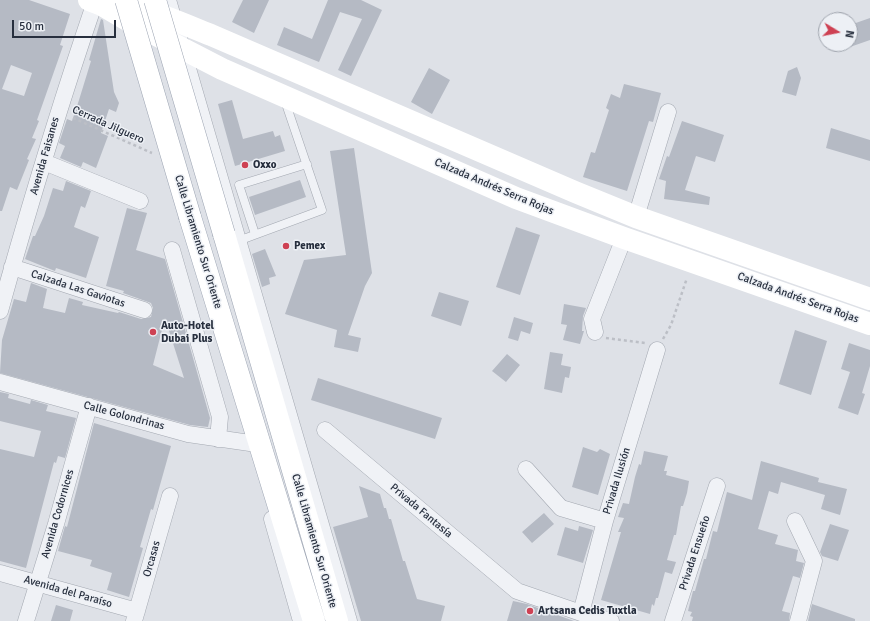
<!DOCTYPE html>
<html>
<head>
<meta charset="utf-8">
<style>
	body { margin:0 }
	#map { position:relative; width:870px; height:621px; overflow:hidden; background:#dee1e7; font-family:Signika,sans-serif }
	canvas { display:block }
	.north { position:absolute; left:818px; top:12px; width:40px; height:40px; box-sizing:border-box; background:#edf0f5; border:1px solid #9ea3ac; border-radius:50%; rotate:100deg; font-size:11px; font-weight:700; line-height:16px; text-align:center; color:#272f3e }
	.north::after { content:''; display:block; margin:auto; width:14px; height:18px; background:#ce4153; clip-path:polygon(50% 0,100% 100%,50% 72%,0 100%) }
	.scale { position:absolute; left:12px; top:20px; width:104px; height:18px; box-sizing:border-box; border:2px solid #272f3e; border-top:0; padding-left:5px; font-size:12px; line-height:14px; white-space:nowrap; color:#272f3e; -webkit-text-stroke:3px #edf0f5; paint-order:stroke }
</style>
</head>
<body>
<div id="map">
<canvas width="870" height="621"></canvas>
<div class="north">N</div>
<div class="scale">50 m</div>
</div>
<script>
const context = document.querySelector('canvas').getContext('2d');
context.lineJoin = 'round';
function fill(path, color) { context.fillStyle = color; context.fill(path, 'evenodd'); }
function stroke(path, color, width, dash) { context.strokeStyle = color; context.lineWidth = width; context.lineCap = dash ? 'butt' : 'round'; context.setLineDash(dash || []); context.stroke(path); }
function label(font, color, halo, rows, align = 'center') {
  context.font = font + ' Signika,sans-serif'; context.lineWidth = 3; context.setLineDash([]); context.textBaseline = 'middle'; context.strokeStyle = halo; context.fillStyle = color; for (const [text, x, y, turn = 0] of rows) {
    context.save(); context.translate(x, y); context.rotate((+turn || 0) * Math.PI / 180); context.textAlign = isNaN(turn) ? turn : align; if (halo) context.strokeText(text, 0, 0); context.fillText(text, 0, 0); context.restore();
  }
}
fill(new Path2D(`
	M0,0H29L70,14L60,45L63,46L37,120L39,121L32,138L36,139L27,159L29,160L17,190L10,187L2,211H0ZM11,65L32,73L24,96L2,89Z
	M243,0H269L254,33L232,22Z
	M328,0H361L382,10L351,76L338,70L362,19L340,12L319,62L277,45L284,27L312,39Z
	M870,18V40L850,47V25Z
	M101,19L103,20L114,92L119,103L116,112L109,109L101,133L108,136L96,168L83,162L81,167L60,158L65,146L59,143L67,119L72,121L79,100L91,61L89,60Z
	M797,67L801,78L796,96L782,92L788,71Z
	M429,68L450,80L432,114L411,102Z
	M624,84L661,93L653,122L649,121L627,191L583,177L591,152L595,153L609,110L606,108L611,94L620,98Z
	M232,100L243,139L273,131L275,137L280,135L285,151L235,166L218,104Z
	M682,121L724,135L715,162L696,156L685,190L710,197L709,205L664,199L666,181L659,179L667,156L669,157Z
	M831,128L870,140V161L826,148Z
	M354,148L372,273L365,286L348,335L361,338L358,352L334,347L337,330L285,314L304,260L346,255L330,151Z
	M300,180L306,197L255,215L249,197Z
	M66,181L91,191L85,208L81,206L74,227L99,237L86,278L56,268L55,271L25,259L33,236H35L44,216L53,188L63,191Z
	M127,208L147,213L136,250L165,259L210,418L208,427L190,425L0,373L2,340L14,299L26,302L31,283L47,289L43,308L65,313L69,298L83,302L82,305L118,313L119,312L141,319L151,317L153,308L151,303L123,293L124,291L106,286ZM165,318L184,378L153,365Z
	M516,227L540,235L520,295L496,287Z
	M265,249L276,276L269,278L270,284L262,287L252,254Z
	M439,292L469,301L461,326L431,316Z
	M564,304L586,308L583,316L582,331H584L580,344L563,340L567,325L561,324Z
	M514,317L533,323L530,334L521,331L518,341L508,338Z
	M795,330L827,341L811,395L779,384Z
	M849,343L870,350V366L862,393L865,394L858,415L838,408L850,372L841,369Z
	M550,352L563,354L561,365L571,367L569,378L565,377L562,393L544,389Z
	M507,354L520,365L506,382L492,371Z
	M318,378L442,418L435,439L311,400Z
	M0,392L9,394L8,398L30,404L31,400L48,405L46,411L76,418L65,458L58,456L56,463L54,462L26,568L0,561V449L34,457L41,431L0,421Z
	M94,423L171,446L153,510L151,509L140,547L143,548L129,597L107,590L112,573L90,566L92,560L58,551L65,526L67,527Z
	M583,447L597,452L600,449L610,454L598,495L572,487Z
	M644,451L668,456L664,471H667L666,475L689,481L687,493L683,506H681L676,535H674L667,560L676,562L672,574L665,572L658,598H656L654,606L652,604L650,614L601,600L621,532H618L624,518L618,517L623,503L629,504L635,477L639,464L641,465Z
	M761,461L819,478L818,482L847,489L840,515L821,509L825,495L781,482L778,494L769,491L758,529L778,535L775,544L798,550L796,561L804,563L800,578L793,576L782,611L790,613L789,621H692L693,617L690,616L692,612L688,611L693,591H695L704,559H706L713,531L717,532L727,492L752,500Z
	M359,486L380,494L384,508H386L389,519H391L403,561H405L417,599L445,606L441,621H361L333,527L368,517Z
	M544,513L554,524L532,543L522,532Z
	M830,524L849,530L838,561L822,556L820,552Z
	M579,526L593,530L583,563L557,555L565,527L578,531Z
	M513,601L527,604L574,621H507Z
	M812,604L855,619V621H808Z
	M56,605L73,610L70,621H51Z`), '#b5bac4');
const lane = new Path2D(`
	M255,234L239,185L307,164
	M238,241L322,210L285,101`);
const street = new Path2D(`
	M168,0L349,621
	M44,162L140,201
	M636,217L668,112
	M172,250L220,417L218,439
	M12,267L144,310
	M0,311C29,207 60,104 95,2
	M595,332L592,319L624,238
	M0,382L188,434L250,443
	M325,430L517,591L581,613L611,621
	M526,469L561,508L605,521
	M272,519L301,621
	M795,521L814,561L798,621
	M0,573L137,611
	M581,613L605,521L657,350
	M26,621L56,524L89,406
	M134,621L170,496
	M673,621L717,486`);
const primary = new Path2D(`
	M190,217L314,621
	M224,234L337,621`);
stroke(lane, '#a3a8b1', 9);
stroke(street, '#a3a8b1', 17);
stroke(primary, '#9da5b3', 23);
stroke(new Path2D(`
	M73,118L152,153
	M606,338L645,343
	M663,339L671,325L687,278`), '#bcbfc6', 2.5, [3, 3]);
stroke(lane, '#f0f2f6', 8);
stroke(street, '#f0f2f6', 16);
stroke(new Path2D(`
	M89,0L102,5L129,21L222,69L516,198L624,238L870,324
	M111,5C146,6 180,23 211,35L575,192L636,217L870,299`), '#fff', 22);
stroke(primary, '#fff', 22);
const primaryBridge = new Path2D(`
	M126,0L190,217
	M155,0L224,234`);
stroke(primaryBridge, '#9da5b3', 23, []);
stroke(primaryBridge, '#fff', 22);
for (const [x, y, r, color] of [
	[245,165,4,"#ce4153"],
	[286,246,4,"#ce4153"],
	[153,332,4,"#ce4153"],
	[530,611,4,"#ce4153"]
]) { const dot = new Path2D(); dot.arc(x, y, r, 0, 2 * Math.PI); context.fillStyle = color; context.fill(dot); stroke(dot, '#edf0f5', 1.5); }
label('11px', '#272f3e', '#edf0f5', [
	["Cerrada Jilguero",108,125,24],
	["Avenida Faisanes",45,156,-74],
	["Calzada Andrés Serra Rojas",494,187,23],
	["Calle Libramiento Sur Oriente",198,242,73],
	["Calzada Las Gaviotas",78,289,18],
	["Calzada Andrés Serra Rojas",798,298,20],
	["Calle Golondrinas",124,416,15],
	["Privada Ilusión",617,481,-73],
	["Privada Fantasía",421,511,40],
	["Avenida Codornices",58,514,-74],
	["Calle Libramiento Sur Oriente",314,541,74],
	["Privada Ensueño",695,553,-72],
	["Orcasas",152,559,-74],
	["Avenida del Paraíso",68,592,16]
]);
label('bold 11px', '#272f3e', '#edf0f5', [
	["Oxxo",253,165],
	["Pemex",294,246],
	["Auto-Hotel",161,326],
	["Dubai Plus",161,339],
	["Artsana Cedis Tuxtla",538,611]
], 'left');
</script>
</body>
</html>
